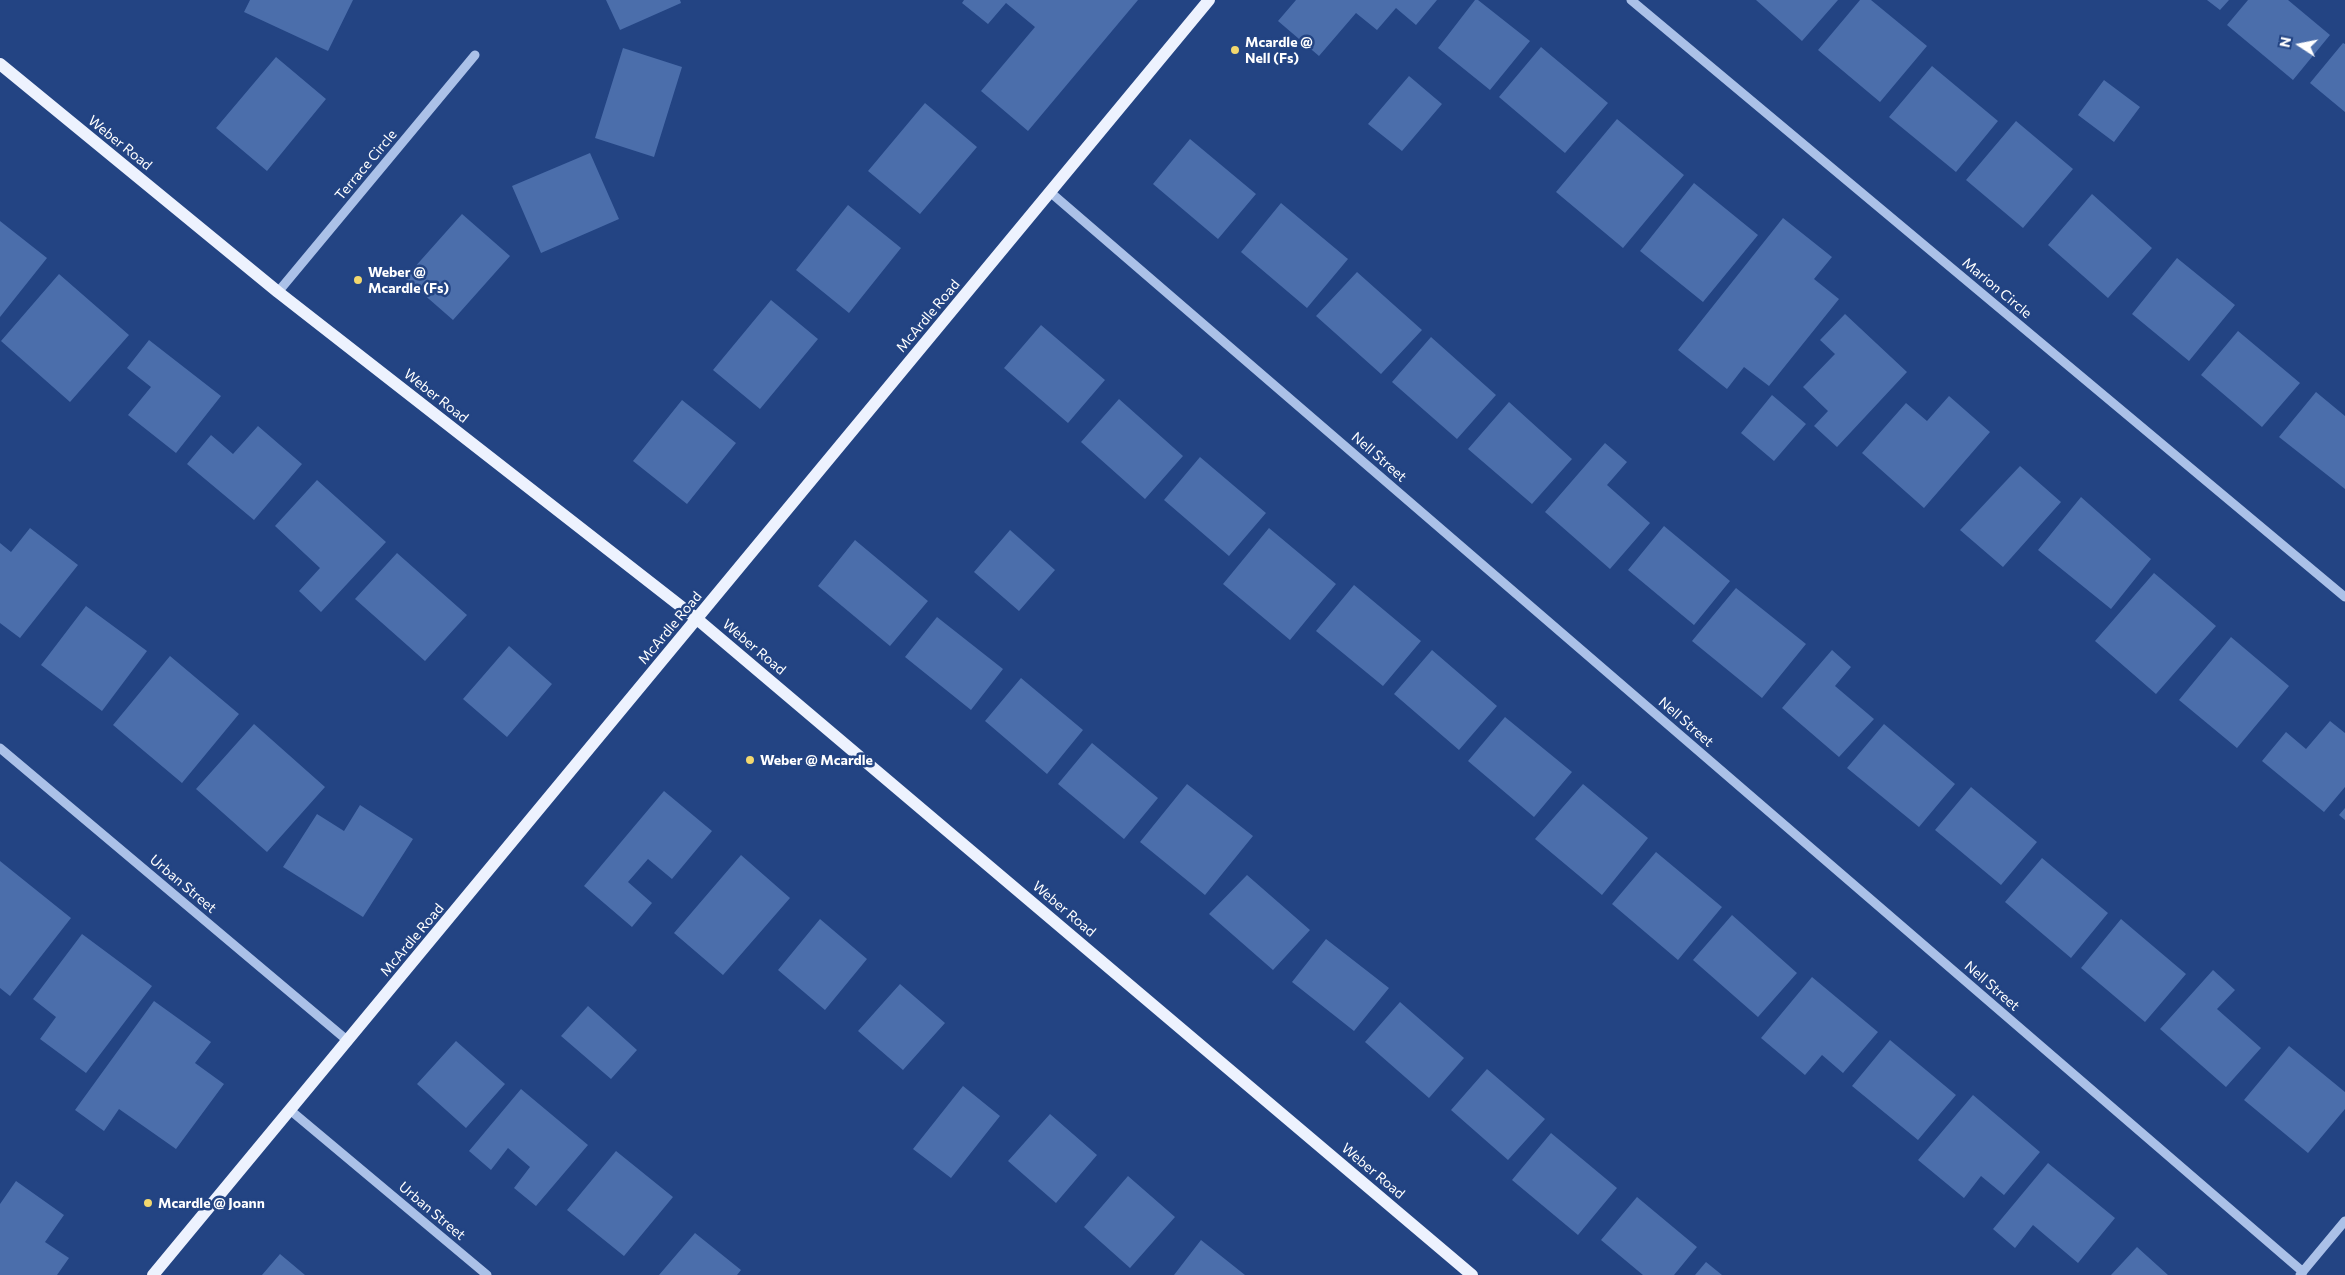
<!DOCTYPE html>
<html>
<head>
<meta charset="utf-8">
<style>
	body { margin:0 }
	#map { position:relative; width:2345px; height:1275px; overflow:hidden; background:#234483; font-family:Commissioner,sans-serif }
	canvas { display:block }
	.north { position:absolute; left:2275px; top:20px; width:50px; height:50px; -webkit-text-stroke:4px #234483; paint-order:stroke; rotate:281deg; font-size:14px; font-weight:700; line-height:20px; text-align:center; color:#fff }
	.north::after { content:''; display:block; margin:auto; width:18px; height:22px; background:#fff; clip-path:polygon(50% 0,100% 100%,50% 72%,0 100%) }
</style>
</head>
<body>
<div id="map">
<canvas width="2345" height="1275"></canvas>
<div class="north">N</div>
</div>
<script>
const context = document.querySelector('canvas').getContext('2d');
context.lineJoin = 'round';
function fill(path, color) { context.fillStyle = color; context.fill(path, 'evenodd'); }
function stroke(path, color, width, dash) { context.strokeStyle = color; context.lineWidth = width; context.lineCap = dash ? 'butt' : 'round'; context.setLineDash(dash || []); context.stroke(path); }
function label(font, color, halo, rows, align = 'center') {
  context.font = font + ' Commissioner,sans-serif'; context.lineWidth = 5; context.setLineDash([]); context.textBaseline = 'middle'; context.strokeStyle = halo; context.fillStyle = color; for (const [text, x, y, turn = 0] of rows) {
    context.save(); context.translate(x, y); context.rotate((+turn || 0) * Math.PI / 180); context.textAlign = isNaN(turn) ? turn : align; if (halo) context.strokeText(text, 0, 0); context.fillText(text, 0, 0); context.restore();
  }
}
fill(new Path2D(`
	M250,0H353L328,51L244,12Z
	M606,0H680L681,3L620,30Z
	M964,0H1138L1028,131L981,91L1035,27L1006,3L988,24L962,3Z
	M1296,0H1437L1416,25L1396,8L1377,30L1356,13L1319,56L1278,21Z
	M1475,0H1478L1530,41L1490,90L1438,48Z
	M1756,0H1838L1802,41Z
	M1860,0H1871L1927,46L1880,102L1818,50Z
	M2207,0H2229L2220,10Z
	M2248,0H2288L2330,35L2293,80L2227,25Z
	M2343,43L2345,44V112L2310,83Z
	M1541,47L1608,103L1565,153L1499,97Z
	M623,48L682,67L654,157L595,138Z
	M276,57L326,99L267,171L216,128Z
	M1932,66L1998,121L1956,172L1889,117Z
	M1409,76L1442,104L1402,151L1368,124Z
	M2104,80L2140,107L2114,142L2078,115Z
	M925,103L977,147L920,214L868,171Z
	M1617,119L1684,175L1623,248L1556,192Z
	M2016,121L2073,169L2023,228L1966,180Z
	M1190,139L1256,194L1218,239L1153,184Z
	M590,153L619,219L541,253L512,186Z
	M1694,183L1758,235L1703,302L1640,251Z
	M2092,194L2152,248L2108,298L2048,245Z
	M1281,203L1348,259L1307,308L1241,252Z
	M848,205L901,248L849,313L796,270Z
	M462,214L510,256L453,320L405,278Z
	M1783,218L1832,257L1814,279L1839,299L1769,386L1744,367L1727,389L1678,350Z
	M0,221L47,258L0,317Z
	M2177,258L2235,305L2189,361L2132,314Z
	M1357,272L1422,330L1381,374L1316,316Z
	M59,274L129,335L70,402L1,341Z
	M771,300L818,339L760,409L713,370Z
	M1845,314L1907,372L1837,447L1814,426L1828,411L1803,387L1835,354L1820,340Z
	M1041,325L1105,380L1068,423L1004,368Z
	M2238,331L2300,383L2262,427L2201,375Z
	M1431,337L1496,395L1457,439L1392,382Z
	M149,340L221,396L176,453L128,415L151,387L127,368Z
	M2316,392L2345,416V489L2279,437Z
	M1772,395L1806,424L1774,461L1741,433Z
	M1949,396L1990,432L1924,508L1862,453L1906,403L1927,421Z
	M1119,399L1183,456L1145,499L1081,442Z
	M682,400L736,443L687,504L633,461Z
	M1509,402L1572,459L1532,504L1468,449Z
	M258,426L302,464L254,520L187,464L211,435L233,454Z
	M1605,443L1627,462L1607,485L1650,523L1610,569L1545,512Z
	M1200,457L1266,513L1229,556L1164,500Z
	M2020,466L2061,502L2003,567L1960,530Z
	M317,480L386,542L321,612L299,591L320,568L275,526Z
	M2081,497L2151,559L2111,609L2038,550Z
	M1664,526L1730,581L1694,625L1628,570Z
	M30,528L78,565L20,638L0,623V543L11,552Z
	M1269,528L1336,584L1290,640L1223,584Z
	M1010,530L1055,570L1019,611L974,572Z
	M855,540L928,601L890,646L818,586Z
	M397,553L467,615L425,661L355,599Z
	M2154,573L2216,626L2156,694L2095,641Z
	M1354,585L1421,641L1383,686L1316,631Z
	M1736,588L1806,644L1762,698L1692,641Z
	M86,606L147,651L102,711L41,665Z
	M937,617L1003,669L971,710L905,657Z
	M2231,637L2289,686L2237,748L2179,700Z
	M509,646L552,684L507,737L463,699Z
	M1432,650L1497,706L1459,750L1394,694Z
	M1832,650L1851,667L1835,686L1874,719L1839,757L1782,708Z
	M170,656L239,714L182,783L113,725Z
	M1021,678L1083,730L1047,774L985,721Z
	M1505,717L1572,772L1534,817L1468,761Z
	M2330,721L2345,733V787L2324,812L2262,761L2286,732L2306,749Z
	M254,724L325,787L267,852L196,789Z
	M1884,724L1955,784L1919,827L1847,768Z
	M1092,743L1158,798L1124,839L1058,784Z
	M1187,784L1253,836L1205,895L1140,842Z
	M1583,784L1648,838L1602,895L1535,839Z
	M1971,787L2037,842L2001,885L1935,830Z
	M664,791L712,831L672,879L648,859L628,882L652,903L632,927L584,886Z
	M360,805L413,839L363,917L283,867L317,814L344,831Z
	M2345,808V820L2339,815Z
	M1656,852L1722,907L1678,960L1612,904Z
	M741,855L790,898L723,975L674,933Z
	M2042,858L2108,913L2071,958L2005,902Z
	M0,861L71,918L10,996L0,988Z
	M1247,875L1310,930L1273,970L1209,914Z
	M1732,915L1797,973L1758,1017L1693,960Z
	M820,919L867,959L825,1010L778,970Z
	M2121,919L2186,974L2145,1022L2081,968Z
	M82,934L152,986L86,1073L40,1039L56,1017L33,999Z
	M1326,939L1389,988L1354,1031L1292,982Z
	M2213,970L2235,990L2217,1009L2261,1048L2226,1087L2160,1029Z
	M1812,977L1878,1032L1843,1073L1822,1055L1805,1075L1761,1038Z
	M900,984L945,1023L903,1070L858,1031Z
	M154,1001L211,1042L195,1063L224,1084L176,1149L119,1109L104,1131L75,1110Z
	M1400,1002L1464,1058L1429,1098L1365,1042Z
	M588,1006L637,1050L611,1079L561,1036Z
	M1890,1040L1956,1095L1918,1140L1852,1086Z
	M456,1041L505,1084L466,1128L417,1084Z
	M2289,1046L2345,1092V1109L2308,1153L2244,1100Z
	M1487,1069L1545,1119L1508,1160L1451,1110Z
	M963,1086L1000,1116L951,1178L913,1149Z
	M521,1089L588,1145L536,1206L514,1188L530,1167L508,1148L491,1170L469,1151Z
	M1973,1095L2040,1152L2004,1195L1981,1176L1964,1198L1918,1160Z
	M1050,1114L1097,1155L1056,1203L1008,1161Z
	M1551,1133L1617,1188L1578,1235L1512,1180Z
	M616,1151L673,1197L624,1256L567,1210Z
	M2048,1163L2115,1218L2078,1263L2033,1225L2015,1248L1993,1229Z
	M1128,1176L1175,1217L1130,1268L1084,1227Z
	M16,1181L64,1215L45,1242L69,1258L57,1275H0V1204Z
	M1637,1197L1697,1247L1674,1275H1643L1601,1240Z
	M695,1233L741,1270L737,1275H659Z
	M1201,1240L1245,1275H1174Z
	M2137,1247L2168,1275H2111Z
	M280,1254L305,1275H262Z
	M1706,1262L1722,1275H1695Z`), '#4b6eab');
stroke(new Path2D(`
	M1631,0L2345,597
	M1050,192L2303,1272
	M278,292L475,55
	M0,748L348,1041
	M290,1110L487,1275
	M2300,1275L2345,1221`), '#abc1e8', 9);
stroke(new Path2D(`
	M0,64L278,292L697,619L1472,1275
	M153,1275L1209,0`), '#edf2fe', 12);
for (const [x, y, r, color] of [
	[1235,50,5,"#f3d86e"],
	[358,280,5,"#f3d86e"],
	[750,760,5,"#f3d86e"],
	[148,1203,5,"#f3d86e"]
]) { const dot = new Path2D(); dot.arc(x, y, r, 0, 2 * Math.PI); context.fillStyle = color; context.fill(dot); stroke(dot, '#234483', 2); }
label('bold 14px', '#fff', '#234483', [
	["Mcardle @",1245,42],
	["Nell (Fs)",1245,58],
	["Weber @",368,272],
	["Mcardle (Fs)",368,288],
	["Weber @ Mcardle",760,760],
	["Mcardle @ Joann",158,1203]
], 'left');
label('14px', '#fff', '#234483', [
	["Weber Road",120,143,39],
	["Terrace Circle",366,165,-50],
	["Marion Circle",1997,288,40],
	["McArdle Road",928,316,-50],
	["Weber Road",436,396,38],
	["Nell Street",1379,457,41],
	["McArdle Road",670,628,-50],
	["Weber Road",754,647,40],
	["Nell Street",1686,722,41],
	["Urban Street",183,884,40],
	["Weber Road",1064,909,40],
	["McArdle Road",412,940,-50],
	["Nell Street",1992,986,41],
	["Weber Road",1373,1171,40],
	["Urban Street",432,1211,40]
]);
</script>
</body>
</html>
